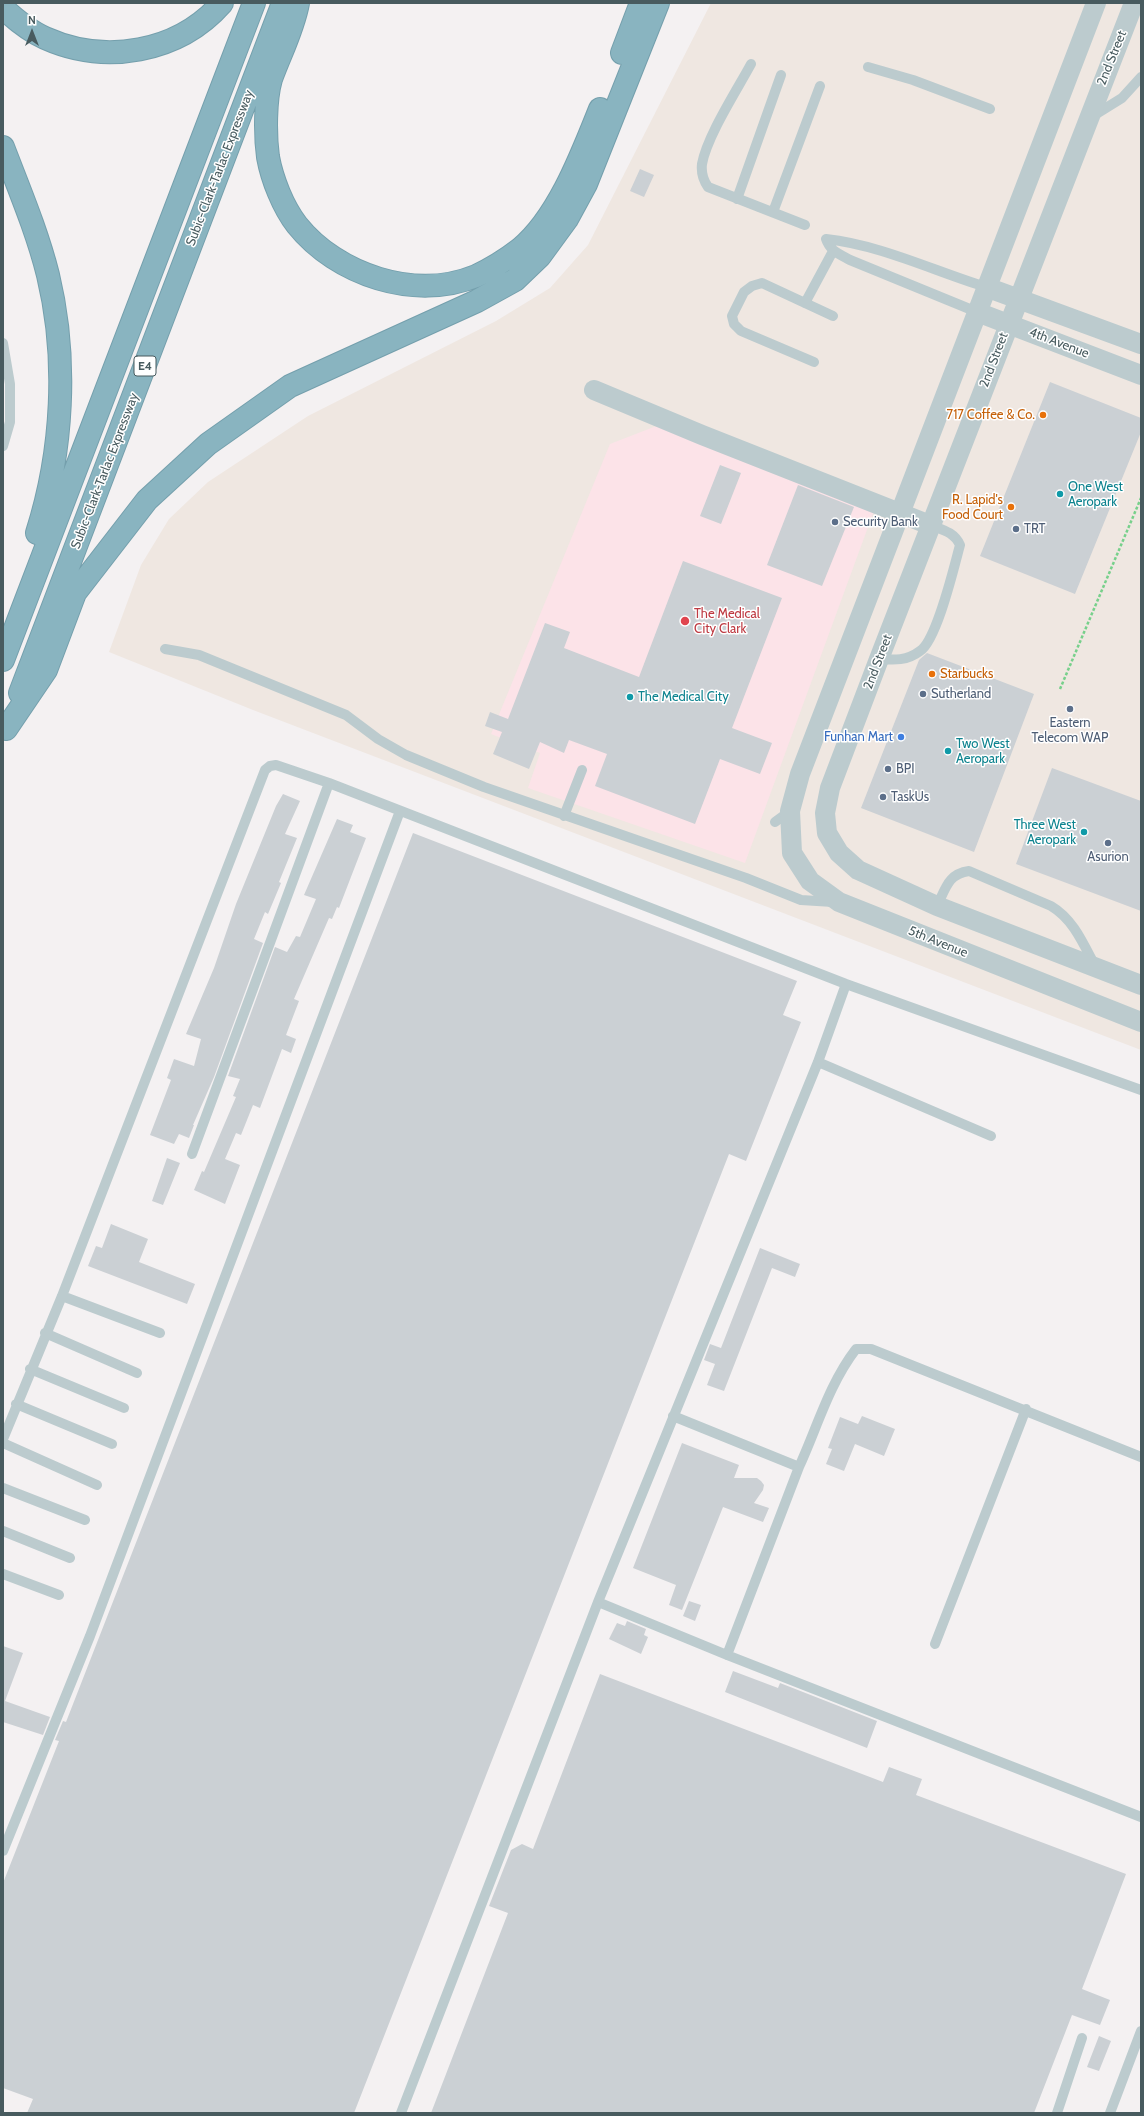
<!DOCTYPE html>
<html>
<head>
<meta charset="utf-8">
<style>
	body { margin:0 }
	#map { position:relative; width:1144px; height:2116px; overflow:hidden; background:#f4f1f2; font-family:Cabin,sans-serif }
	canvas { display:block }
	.frame { position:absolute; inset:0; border:4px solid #485b5f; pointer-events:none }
	.north { position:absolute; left:12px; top:12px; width:40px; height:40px; -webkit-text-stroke:3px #fff; paint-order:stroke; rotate:0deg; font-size:11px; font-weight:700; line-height:16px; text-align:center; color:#485b5f }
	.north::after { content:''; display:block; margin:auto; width:14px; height:18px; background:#485b5f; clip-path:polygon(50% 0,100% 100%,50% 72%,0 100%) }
</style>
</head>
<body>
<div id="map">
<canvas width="1144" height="2116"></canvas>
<div class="frame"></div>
<div class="north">N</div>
</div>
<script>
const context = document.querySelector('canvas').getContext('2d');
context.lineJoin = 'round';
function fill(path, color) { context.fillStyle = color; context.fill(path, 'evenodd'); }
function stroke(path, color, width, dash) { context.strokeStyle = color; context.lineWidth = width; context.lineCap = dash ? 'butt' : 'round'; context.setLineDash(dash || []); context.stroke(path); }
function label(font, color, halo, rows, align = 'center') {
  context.font = font + ' Cabin,sans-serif'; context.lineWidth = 3; context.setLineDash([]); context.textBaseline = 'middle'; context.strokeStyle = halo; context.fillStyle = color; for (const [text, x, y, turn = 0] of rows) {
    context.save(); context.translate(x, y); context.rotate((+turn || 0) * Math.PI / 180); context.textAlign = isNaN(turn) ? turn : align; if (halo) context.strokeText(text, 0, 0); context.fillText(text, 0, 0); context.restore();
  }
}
fill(new Path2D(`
	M711,3H1141V1050L253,710L109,652L141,565L169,519L208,482L308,416L496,321L550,288L588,245Z`), '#efe7e1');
fill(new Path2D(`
	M659,425L875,508L745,863L528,788L540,753L491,734L610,444Z`), '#fce3e8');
fill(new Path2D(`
	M640,169L654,175L644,197L630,191Z
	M1050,382L1141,418V432L1075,594L980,556Z
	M720,465L741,473L721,524L700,516Z
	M798,485L854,507L822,586L767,565Z
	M683,561L782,598L732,728L772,743L760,774L720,759L695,824L595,786L607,754L569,740L564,753L540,742L529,769L493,754L502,732L485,726L490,712L508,719L545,623L570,632L564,648L639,677Z
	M927,653L1034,694L974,852L861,808L919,660Z
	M1052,768L1141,801V911L1016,864Z
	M283,794L300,801L285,834L297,838L279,882L281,883L268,914L265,912L254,939L263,943L214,1077L193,1125H194L189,1138L179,1134L174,1144L150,1135L171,1080L167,1078L174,1059L194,1066L201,1039L186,1034L214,968L236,904L276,806Z
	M337,819L353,825L350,832L366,838L339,908L337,907L332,919L329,918L294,999L299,1001L286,1035L296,1039L291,1053L282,1049L260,1108L253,1105L241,1135L236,1133L225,1159L240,1165L225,1204L194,1190L202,1171L204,1172L236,1097L233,1096L240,1079L228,1076L275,947L287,952L296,936L300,937L316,899L304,895Z
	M413,833L797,981L783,1015L801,1022L746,1161L729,1154L354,2113H27L33,2099L3,2088V1883L59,1741L55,1740L63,1721L66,1722Z
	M167,1158L180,1163L163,1205L152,1201Z
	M111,1224L148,1239L139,1262L195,1284L187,1304L88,1266L96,1246L102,1248Z
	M760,1248L800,1264L795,1277L772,1268L724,1391L707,1385L715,1364L704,1360L710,1344L721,1348Z
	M862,1416L895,1429L884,1456L855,1444L844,1471L826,1464L832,1449L828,1448L840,1417L858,1424Z
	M682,1443L739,1465L734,1478H757L761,1481L764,1485L763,1490L754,1503L769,1508L763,1522L723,1507L682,1610L669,1605L676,1585L633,1568Z
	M689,1601L701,1605L695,1621L683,1616Z
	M627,1621L646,1629L644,1635L648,1637L641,1654L609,1639L617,1623L625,1626Z
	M3,1646L23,1653L5,1701L50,1717L43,1735L3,1722Z
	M733,1671L778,1688L780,1683L877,1721L867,1748L725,1692Z
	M600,1674L883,1782L889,1767L922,1779L916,1795L1126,1874L1082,1989L1110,2000L1100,2025L1072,2015L1034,2113H431L508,1913L489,1906L511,1850L522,1844L533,1849Z
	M1099,2036L1111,2041L1099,2071L1087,2067Z`), '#cbd0d4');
const motorway = new Path2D(`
	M298,3C293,30 280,54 271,79C265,100 265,135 268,157C272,179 283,207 297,225C337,275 415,301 476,276C491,269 507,259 520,249C558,218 582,154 600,109
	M3,8C16,20 29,31 45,38C105,65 178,53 222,3
	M622,53L641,3
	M3,147C19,189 37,231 48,275C68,358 63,451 37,533
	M3,660L254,3
	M20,693L283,3
	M6,729L46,670L75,593L147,500L208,444L290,386L477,301L515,280L540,256L567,219L586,184L658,3`);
stroke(motorway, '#749fac', 24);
stroke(new Path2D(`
	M1060,689L1141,498`), '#77d08b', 2.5, [3, 2]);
stroke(new Path2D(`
	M751,64C737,90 707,136 702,164C701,173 703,180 708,187L805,225
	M868,67L913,80L990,109
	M1093,116L1122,98L1141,77
	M737,199L781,75
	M773,212L820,86
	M805,303L833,251
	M977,312L850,260C839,254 830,251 826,239C881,245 934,271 986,287
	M3,343L10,384V422L3,446
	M814,362L741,331L734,324L732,316L744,292L752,286L762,283L833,316
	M165,649L199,655L346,715L378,739L406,755L484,787L746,878L801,900L833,902
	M879,659C894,660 907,661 920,651C937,640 954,567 960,545C954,532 943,530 930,525
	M564,816L582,770
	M775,822L790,811
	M937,906C946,888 948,874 969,871L1051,906C1073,919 1083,943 1095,966
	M818,1062L991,1136
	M192,1154L329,783
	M62,1296L160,1333
	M45,1333L137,1373
	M30,1369L124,1408
	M16,1404L112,1444
	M673,1416L799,1467L727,1655
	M3,1439L62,1296L265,770L270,766L276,765L329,783L846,984L1141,1090
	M3,1443L97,1485
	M799,1467C817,1428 829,1384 856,1349H871L1141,1457
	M3,1488L85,1520
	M3,1531L70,1558
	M3,1574L59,1595
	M598,1602L727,1655L1141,1817
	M935,1644L1026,1409
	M3,1851L90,1636L400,811
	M401,2113L598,1602L818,1062L846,984
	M1057,2113L1082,2038
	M1110,2113L1141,2031`), '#bccbce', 10);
stroke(new Path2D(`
	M1096,3L800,774L790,811L792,853L810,881L839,902L1141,1022
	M1134,3L879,659L830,788L825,813L827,833L839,853L858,870L937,906L1141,985
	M986,287L1141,344
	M977,312L1141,375
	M594,390L702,435L930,525`), '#bccbce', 20);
stroke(motorway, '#89b4c0', 22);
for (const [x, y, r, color] of [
	[1043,415,4,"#e8710a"],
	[1060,494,4,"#0f9aa8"],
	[1011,507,4,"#e8710a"],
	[835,522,4,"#5c6f8a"],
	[1016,529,4,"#5c6f8a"],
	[685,621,5,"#e0444e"],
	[932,674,4,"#e8710a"],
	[923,694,4,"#5c6f8a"],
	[630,697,4,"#0f9aa8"],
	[1070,709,4,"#5c6f8a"],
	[901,737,4,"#3f7fe0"],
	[948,751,4,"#0f9aa8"],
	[888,769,4,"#5c6f8a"],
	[883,797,4,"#5c6f8a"],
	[1084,832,4,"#0f9aa8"],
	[1108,843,4,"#5c6f8a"]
]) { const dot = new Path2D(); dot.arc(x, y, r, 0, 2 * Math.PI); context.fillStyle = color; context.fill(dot); stroke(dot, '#fff', 1.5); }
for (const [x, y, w] of [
	[145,366,22]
]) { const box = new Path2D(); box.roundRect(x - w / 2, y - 10, w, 20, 3); context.fillStyle = '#fff'; context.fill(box); stroke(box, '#485b5f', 1); }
label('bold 12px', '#485b5f', null, [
	["E4",145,366]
]);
label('13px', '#485b5f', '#fff', [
	["2nd Street",1112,58,-68],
	["Subic-Clark-Tarlac Expressway",220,168,-69],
	["4th Avenue",1059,343,21],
	["2nd Street",994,360,-69],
	["Subic-Clark-Tarlac Expressway",105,471,-69],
	["2nd Street",878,662,-69],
	["5th Avenue",938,942,22]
]);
label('13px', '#c56008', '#fff', [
	["717 Coffee & Co.",1035,415],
	["R. Lapid's",1003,500],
	["Food Court",1003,515],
	["Starbucks",940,674,"left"]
], 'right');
label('13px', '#0d838f', '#fff', [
	["One West",1068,487],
	["Aeropark",1068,502],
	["The Medical City",638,697],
	["Two West",956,744],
	["Aeropark",956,759],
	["Three West",1076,825,"right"],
	["Aeropark",1076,840,"right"]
], 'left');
label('13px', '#4e5e75', '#fff', [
	["Security Bank",843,522],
	["TRT",1024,529],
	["Sutherland",931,694],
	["Eastern",1070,723,"center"],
	["Telecom WAP",1070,738,"center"],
	["BPI",896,769],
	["TaskUs",891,797],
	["Asurion",1108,857,"center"]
], 'left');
label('13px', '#be3a42', '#fff', [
	["The Medical",694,614],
	["City Clark",694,629]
], 'left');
label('13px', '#366cbe', '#fff', [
	["Funhan Mart",893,737]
], 'right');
</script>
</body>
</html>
